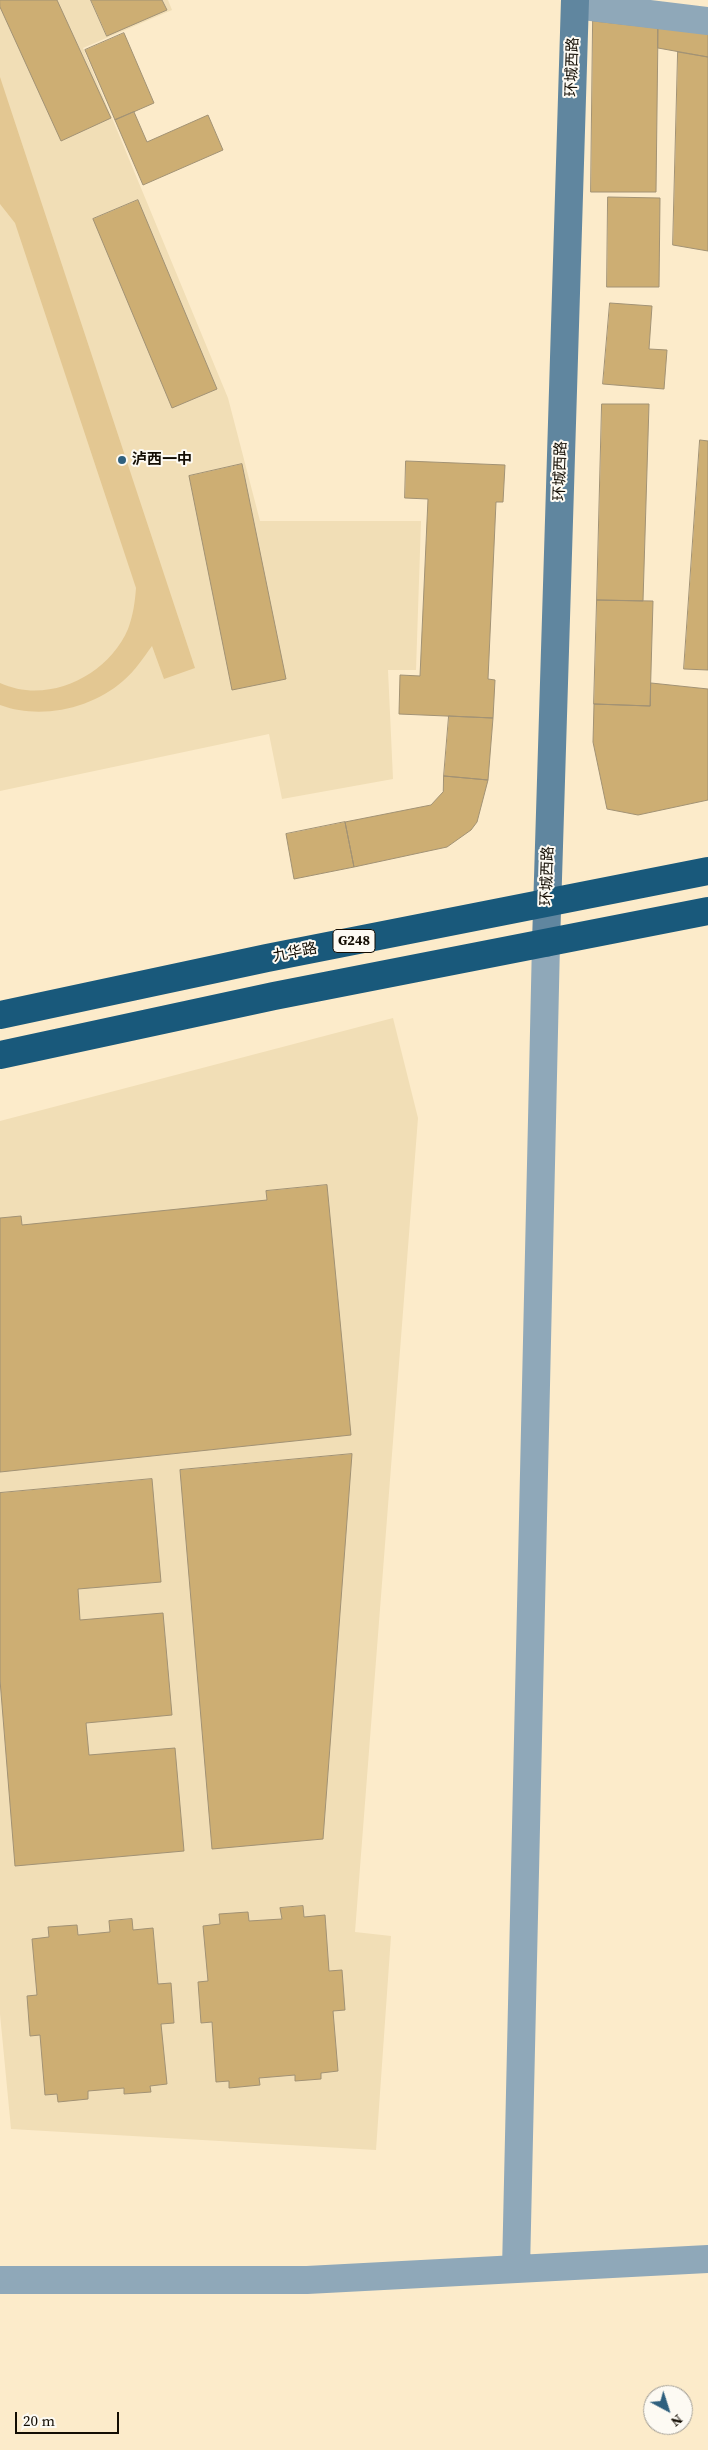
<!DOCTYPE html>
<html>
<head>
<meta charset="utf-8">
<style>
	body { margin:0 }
	#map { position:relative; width:708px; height:2450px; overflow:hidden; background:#fcebca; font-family:"Source Serif 4",serif }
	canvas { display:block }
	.north { position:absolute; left:643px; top:2385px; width:50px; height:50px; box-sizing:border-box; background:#fdfaf3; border:1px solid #9f9b93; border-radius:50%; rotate:140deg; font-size:14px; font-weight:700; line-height:20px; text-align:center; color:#130d03 }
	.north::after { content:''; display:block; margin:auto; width:18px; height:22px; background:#2f607e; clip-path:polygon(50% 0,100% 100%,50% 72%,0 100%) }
	.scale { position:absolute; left:15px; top:2412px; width:104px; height:22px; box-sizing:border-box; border:2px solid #130d03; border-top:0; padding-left:6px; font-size:15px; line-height:18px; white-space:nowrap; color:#130d03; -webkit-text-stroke:4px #fdfaf3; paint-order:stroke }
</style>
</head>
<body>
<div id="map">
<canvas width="708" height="2450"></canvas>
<div class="north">N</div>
<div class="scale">20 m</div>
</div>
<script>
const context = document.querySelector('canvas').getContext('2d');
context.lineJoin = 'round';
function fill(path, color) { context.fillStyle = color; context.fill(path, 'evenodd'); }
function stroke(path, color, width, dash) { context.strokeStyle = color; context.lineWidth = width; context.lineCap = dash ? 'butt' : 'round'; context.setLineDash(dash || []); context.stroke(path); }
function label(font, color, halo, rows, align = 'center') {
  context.font = font + ' "Source Serif 4","Noto Sans SC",serif'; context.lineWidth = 4; context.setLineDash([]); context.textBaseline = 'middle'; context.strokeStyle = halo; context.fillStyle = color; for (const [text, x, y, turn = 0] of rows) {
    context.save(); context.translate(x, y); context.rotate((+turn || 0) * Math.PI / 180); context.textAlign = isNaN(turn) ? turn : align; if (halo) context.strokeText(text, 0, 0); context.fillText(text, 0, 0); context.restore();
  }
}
fill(new Path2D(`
	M0,0H168L172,10L83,48L228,398L260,521H421L416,670H388L393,779L282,799L269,734L0,791Z
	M393,1018L418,1118L355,1932L391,1936L376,2150L11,2129L0,2014V1121Z`), '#f1deb6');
fill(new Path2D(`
	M0,77L195,668L164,679L152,646C143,658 135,671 123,681C91,709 40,720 0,705V683C48,705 108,676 128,629C133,616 135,602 136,588L15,223L0,204Z`), '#e3c792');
const building = new Path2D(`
	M0,0H57L111,118L61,141L0,7Z
	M91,0H162L167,10L107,36Z
	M593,21L658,28L656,192H591Z
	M658,28L708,34V57L658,48Z
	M124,33L154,103L115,120L85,50Z
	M678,52L708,57V251L673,245Z
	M134,112L147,142L208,115L223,150L143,185L115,120Z
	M608,197L660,198L659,287H607Z
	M138,200L217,389L172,408L93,219Z
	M610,303L652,306L649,349L667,350L664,389L603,384Z
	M602,404H649L643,601L597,600Z
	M700,440L708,441V670L684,669Z
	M406,461L505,465L503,502H496L488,679L495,680L493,718L399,714L400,675L420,676L428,499L405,498Z
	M242,464L286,679L232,690L189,476Z
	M597,600L653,601L650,706L594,704Z
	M651,683L708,689V800L638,815L607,809L593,742L594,704L650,706Z
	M449,716L493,718L488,780L444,776Z
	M444,776L488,780L477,822L471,830L447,847L354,867L345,822L431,805L443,792Z
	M345,822L354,867L294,879L286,834Z
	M327,1185L351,1435L0,1472V1218L21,1216L22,1225L267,1200L266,1191Z
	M352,1454L323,1839L212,1849L180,1470Z
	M152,1479L161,1582L78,1589L80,1620L163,1613L172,1715L86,1723L89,1755L175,1748L184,1851L15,1866L0,1680V1493Z
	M303,1906L304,1917L325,1915L329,1971L342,1970L345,2010L333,2011L338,2071L321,2073V2079L295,2081V2075L259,2078L260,2085L229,2088V2081L216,2082L212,2022L201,2023L198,1982L208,1981L203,1926L220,1924L219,1914L248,1912L249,1921L282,1919L280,1908Z
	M132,1919L133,1930L153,1928L158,1984L171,1983L174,2023L161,2024L167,2084L150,2086L151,2092L124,2094V2088L88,2091V2099L58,2102L57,2094L45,2095L40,2035L30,2036L27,1996L37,1995L32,1939L49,1937L48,1927L77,1925L78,1935L110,1932L109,1921Z`);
fill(building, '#cdae73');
stroke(building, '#a29274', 1);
stroke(new Path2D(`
	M575,5L708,21
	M516,2269L546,943
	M0,2280H307L708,2259`), '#8fa8b9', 28);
stroke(new Path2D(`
	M546,943L575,0`), '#60869f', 28);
stroke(new Path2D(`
	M0,1015L267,958L708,871
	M0,1055L274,996L708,911`), '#19597b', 28);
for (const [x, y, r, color] of [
	[122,460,5,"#2f607e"]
]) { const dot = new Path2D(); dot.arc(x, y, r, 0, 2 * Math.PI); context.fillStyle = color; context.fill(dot); stroke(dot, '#fdfaf3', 2); }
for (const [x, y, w] of [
	[354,941,42]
]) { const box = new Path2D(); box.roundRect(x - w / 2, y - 11.5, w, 23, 4); context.fillStyle = '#fdfaf3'; context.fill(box); stroke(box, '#130d03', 1); }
label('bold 14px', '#130d03', null, [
	["G248",354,941]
]);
label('15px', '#130d03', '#fdfaf3', [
	["环城西路",573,67,-88],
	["环城西路",561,471,-88],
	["环城西路",548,876,-88],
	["九华路",295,953,-11]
]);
label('bold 15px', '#130d03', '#fdfaf3', [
	["泸西一中",132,460]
], 'left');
</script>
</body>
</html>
